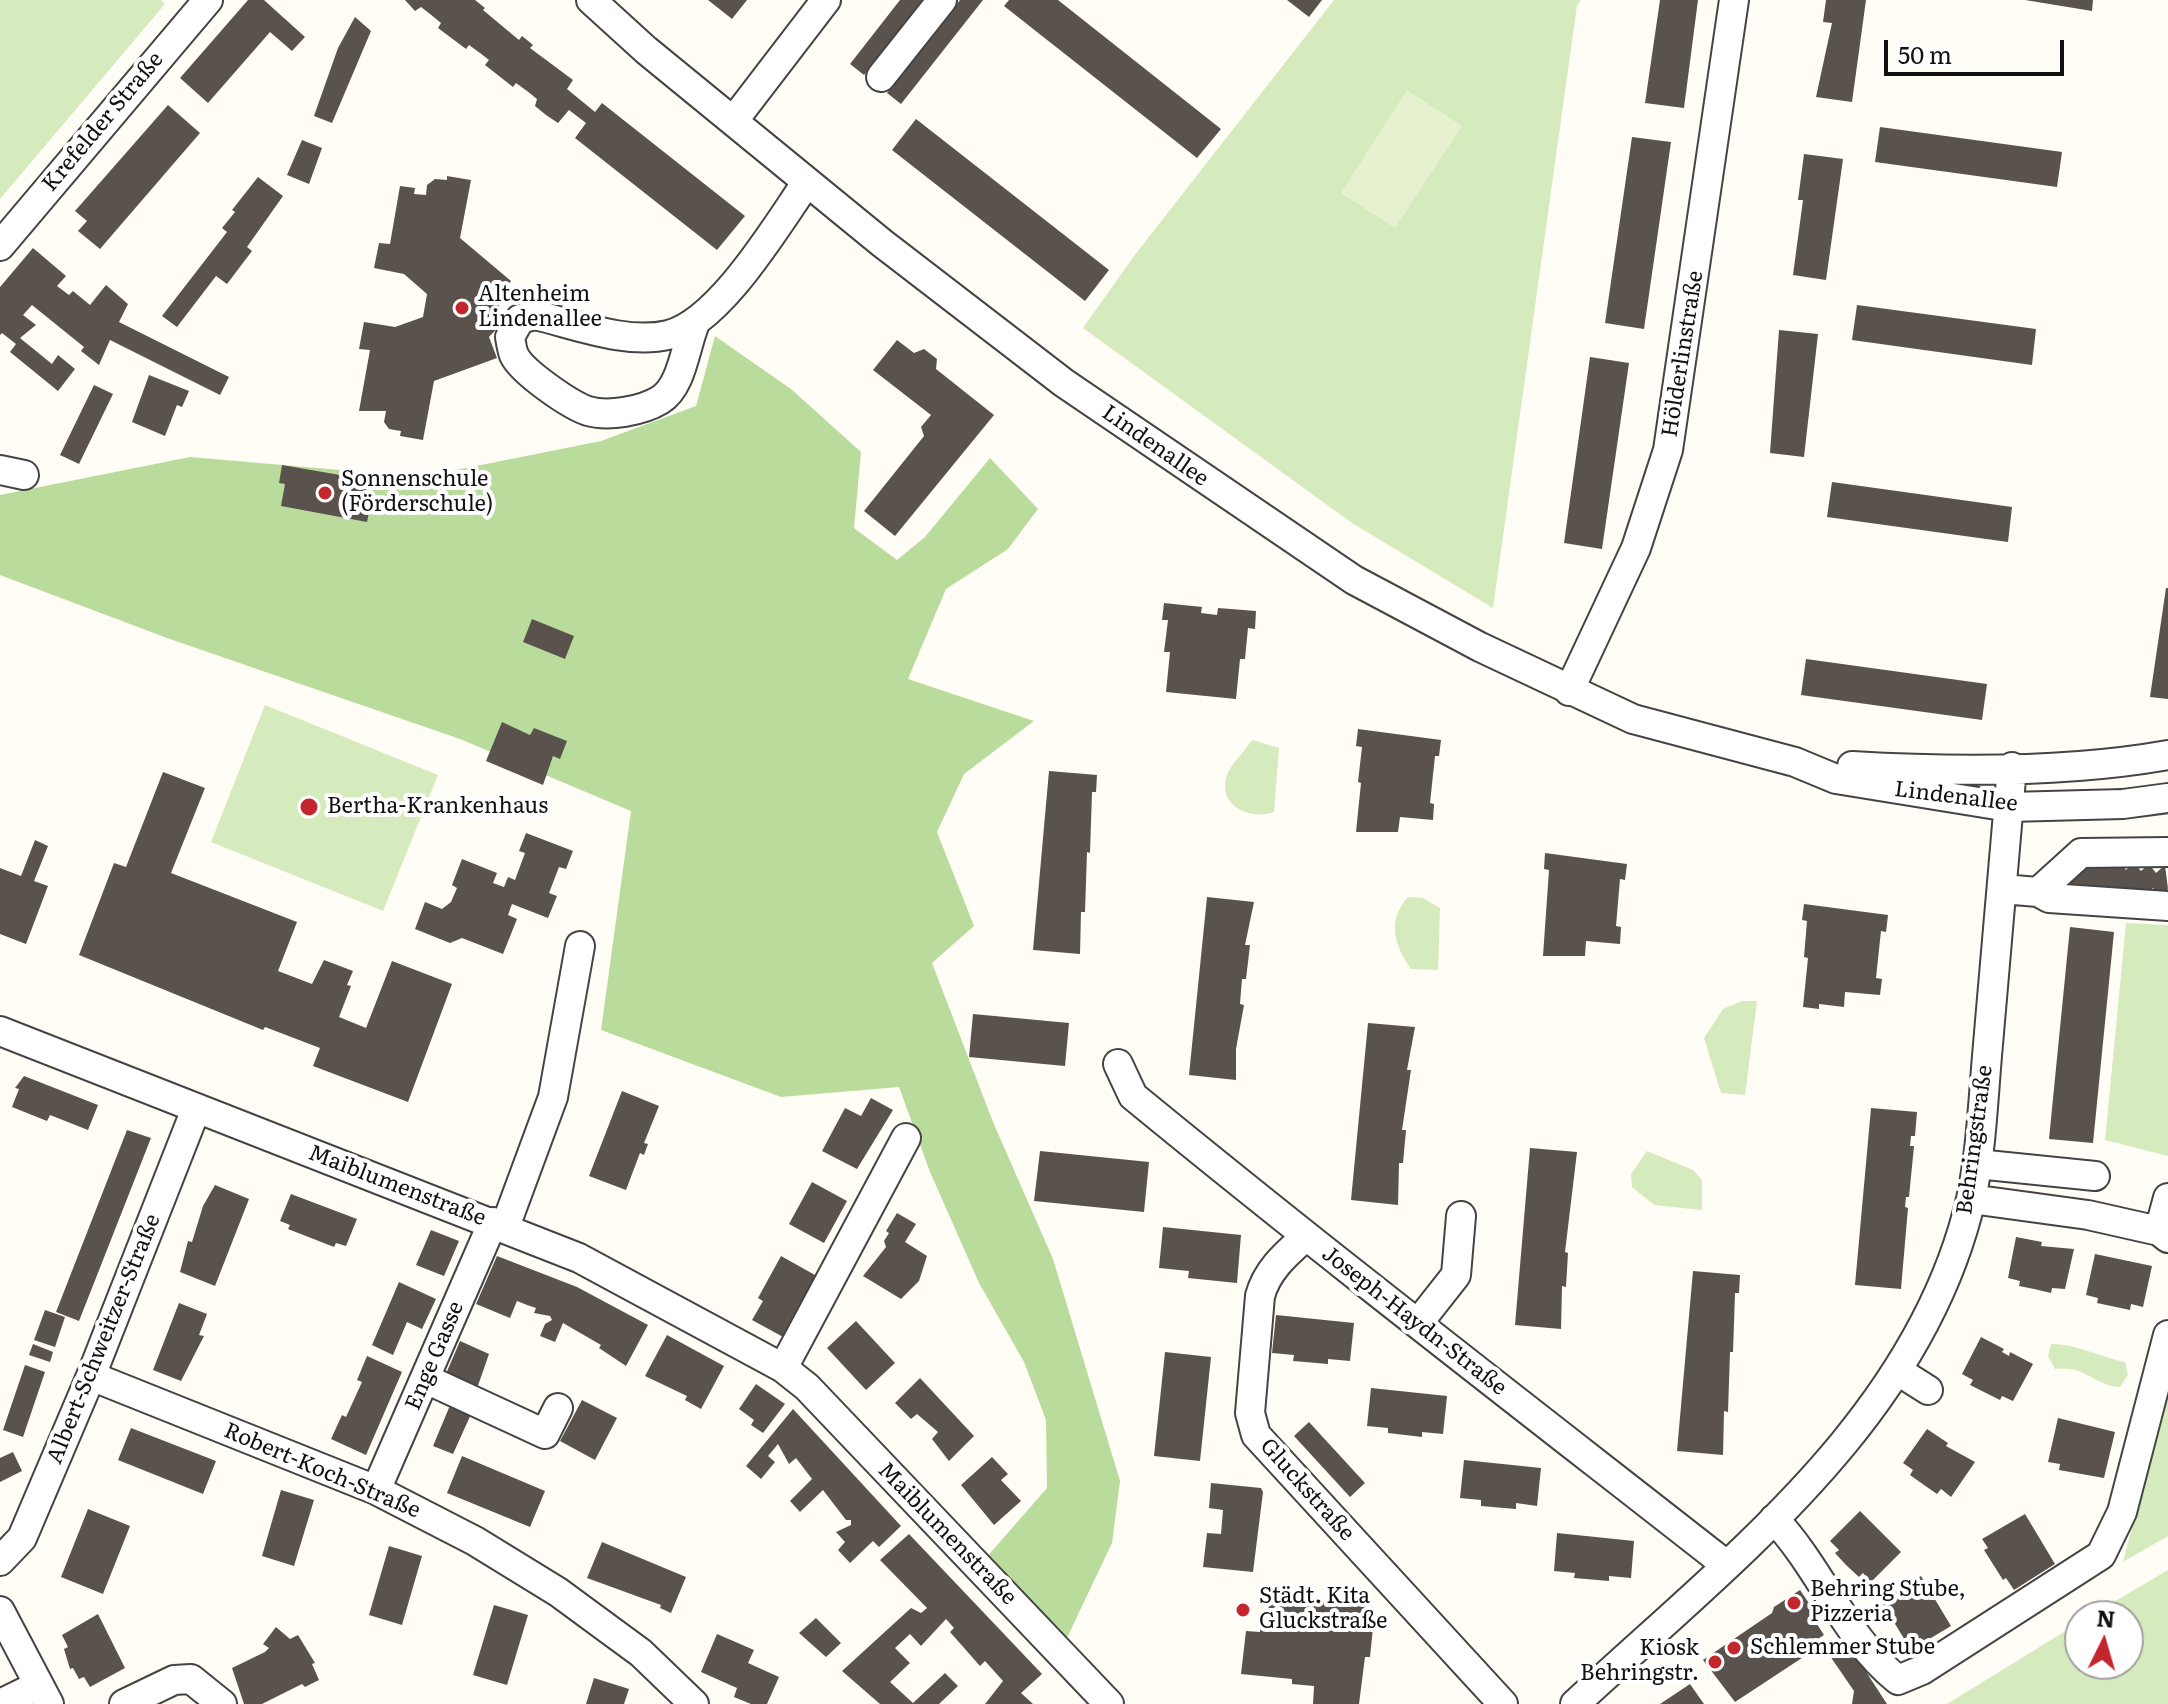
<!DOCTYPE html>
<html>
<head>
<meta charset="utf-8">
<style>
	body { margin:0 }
	#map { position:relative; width:2168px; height:1704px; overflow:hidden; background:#fffdf5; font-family:Literata,serif }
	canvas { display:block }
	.north { position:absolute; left:2064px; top:1600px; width:80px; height:80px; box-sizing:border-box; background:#fff; border:2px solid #a0a0a0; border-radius:50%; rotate:5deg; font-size:22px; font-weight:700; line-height:32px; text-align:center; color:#111 }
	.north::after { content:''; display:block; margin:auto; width:28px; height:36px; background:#c4262e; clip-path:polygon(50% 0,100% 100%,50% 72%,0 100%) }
	.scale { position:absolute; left:1884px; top:40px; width:180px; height:36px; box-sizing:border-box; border:4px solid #111; border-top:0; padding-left:10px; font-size:24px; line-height:28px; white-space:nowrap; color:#111; -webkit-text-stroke:6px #fff; paint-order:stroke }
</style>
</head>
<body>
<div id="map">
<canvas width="2168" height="1704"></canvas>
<div class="north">N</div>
<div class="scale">50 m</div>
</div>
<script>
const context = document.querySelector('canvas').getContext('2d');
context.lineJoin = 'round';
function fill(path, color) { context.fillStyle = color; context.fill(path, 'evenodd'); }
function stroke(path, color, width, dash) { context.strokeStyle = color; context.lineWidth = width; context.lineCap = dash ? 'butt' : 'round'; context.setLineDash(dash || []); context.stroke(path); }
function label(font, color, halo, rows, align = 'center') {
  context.font = font + ' Literata,serif'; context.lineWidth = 8; context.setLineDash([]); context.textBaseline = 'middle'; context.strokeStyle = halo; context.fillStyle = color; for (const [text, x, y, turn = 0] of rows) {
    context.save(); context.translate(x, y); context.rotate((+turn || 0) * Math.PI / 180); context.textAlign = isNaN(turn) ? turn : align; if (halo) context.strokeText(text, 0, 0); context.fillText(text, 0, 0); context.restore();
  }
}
fill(new Path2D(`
	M0,0H161L165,4L0,199Z
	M1334,0H1581L1577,5L1493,608L1352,523L1083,328L1134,256Z
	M265,705L438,775L383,911L211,842Z
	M1252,740L1279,748L1274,812C1252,820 1219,808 1226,778C1229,766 1245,751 1252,740Z
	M1408,897L1423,898L1440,908L1438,970L1411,969C1394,945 1387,920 1408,897Z
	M2126,923L2168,925V1156L2105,1140Z
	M1742,1001H1757L1745,1095L1721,1093L1704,1038L1723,1009Z
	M1647,1151L1693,1170L1702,1180V1210L1654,1205L1632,1187L1631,1174Z
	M2051,1344C2078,1344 2099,1357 2125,1362L2128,1375L2120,1387C2092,1385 2087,1365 2055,1369L2048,1356Z
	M2168,1385V1536L2123,1562Z
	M2168,1570V1704H1947L2080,1622V1664H2128V1616H2090Z`), '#d5ebbd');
fill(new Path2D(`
	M715,336L791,389L861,452L854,528L897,560L925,537L990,458L1038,509L1008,549L946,589L908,679L1034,721L964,774L937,832L974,926L932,963L993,1122L1053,1259L1120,1481L1112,1543L1065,1642L985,1559L1047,1488L1046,1420L1024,1362L979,1283L930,1172L899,1087L781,1097L601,1030L631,811L460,739L167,638L0,575V495L190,457L421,477L601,441L696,406Z`), '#b9dc9c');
fill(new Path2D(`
	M1407,90L1462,126L1395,228L1341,193Z`), '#e6f2cf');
fill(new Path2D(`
	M248,0H264L305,37L292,51L270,32L208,103L180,78Z
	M405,0H475L485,8L483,10L519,40L522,36L527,40L533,45L530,48L573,80L567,89L595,112L602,103L745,216L717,250L575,138L586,123L569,110L558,123L546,115L535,106L537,99L527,91L516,83L513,87L485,65L489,60L480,53L469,45L466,49L438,28L441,23L430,14L421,7L415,11Z
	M708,0H747L732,19Z
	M900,0H924L864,75L850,64Z
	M960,0H983L901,104L887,93Z
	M1009,0H1058L1221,129L1197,158L1004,6Z
	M1287,0H1322L1309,17Z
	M1660,0H1698L1684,108L1645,103Z
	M1826,0H1866L1852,102L1816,97L1832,23L1823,22Z
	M2025,0H2093L2092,11Z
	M355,17L371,31L332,123L314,116L338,48Z
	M168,105L200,133L100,249L78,231L87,221L75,211Z
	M916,119L1109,270L1085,301L892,150Z
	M1880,127L2062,152L2057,187L1875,162Z
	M1632,137L1671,142L1644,329L1605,323Z
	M302,140L322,148L309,184L287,175Z
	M1804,154L1843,159L1826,280L1793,275L1803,200H1798Z
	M447,176L471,180L460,238L511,281L496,299L505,320L489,337L497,358L434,381L423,440L400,436L401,431L389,429L384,422L386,411H359L370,350L359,349L364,322L395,327L423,317L427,294L404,274L374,268L379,243L390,244L400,186L415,188L414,194L426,195L427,185L435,179L447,180Z
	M258,177L283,196L247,247L252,251L227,284L216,276L177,327L162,316L227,232L222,228L235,212L232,210Z
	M33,248L66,276L57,286L69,295L73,291L90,305L106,285L128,304L119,322L229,377L220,395L110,340L99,365L81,351L84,347L32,305L23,315L36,325L20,338L52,364L58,355L75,369L58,391L10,352L16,344L2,333L0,335V287Z
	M1857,305L2036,329L2032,365L1852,340Z
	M1779,330L1818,334L1804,457L1770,453Z
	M897,340L914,353L924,349L937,359L936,369L994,415L895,536L864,511L924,436L921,427L931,415L873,370Z
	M1590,357L1629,363L1602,549L1564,543Z
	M149,375L189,391L182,407L177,405L165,436L132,422Z
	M94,385L113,394L79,464L60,455Z
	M282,465L369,480L365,503H371L367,522L281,506L285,484L279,483Z
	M1832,482L2012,507L2008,542L1827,517Z
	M2166,588H2168V699L2150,697Z
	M1164,603L1202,607L1201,613L1217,615L1218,608L1256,611L1255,629L1248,628L1245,659H1240L1236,699L1166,692L1170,652H1164L1168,620H1162Z
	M532,619L574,636L565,659L523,642Z
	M1806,659L1987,684L1982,720L1801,695Z
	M502,722L530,735L534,728L567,741L560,759L553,756L543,785L486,761Z
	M1358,729L1441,740L1439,756H1435L1430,803L1434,804L1433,820L1400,817L1398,832H1356L1361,783L1358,782L1362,747L1356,746Z
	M1049,771L1097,775L1096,792H1092L1090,853L1087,852L1085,912H1081L1080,954L1033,950Z
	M163,772L205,788L171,873L297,922L278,971L312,984L324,960L353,971L347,985L351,986L339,1017L366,1028L392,961L452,984L408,1102L313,1066L320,1048L265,1027L263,1030L79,955L114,863L126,867Z
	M526,833L573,851L566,869L559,867L549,893L557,896L548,918L512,904L508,915L517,919L503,954L462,938L450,943L415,929L425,902L442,909L451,902L457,888L452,885L462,859L497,873L493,883L504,887L508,877L515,880L525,853L519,851Z
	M35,840L48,846L34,881L48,886L26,944L0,934V868L21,876Z
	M1545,853L1627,864L1625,880L1620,879L1616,926L1621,927L1620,944L1586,941L1585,956H1543L1549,870L1544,869Z
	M2089,858L2104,861L2110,868L2119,861L2126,870L2134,863L2141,871L2149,864L2156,873L2165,865L2168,889L2160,897L2153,888L2141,899L2095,895L2089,886L2080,894L2074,886L2065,892L2058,884Z
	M1207,897L1254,902L1245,945H1250L1246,979H1242L1241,991L1240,1004L1244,1005L1236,1049V1080L1189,1075Z
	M1804,904L1888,915L1886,932L1881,931L1876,978L1882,979L1880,995L1845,992L1844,1007L1819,1004V1009L1803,1007L1808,958L1804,957L1807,921L1802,920Z
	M2070,927L2114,932L2093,1143L2049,1139Z
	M973,1014L1069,1023L1065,1066L969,1057Z
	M1368,1023L1415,1027L1407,1070H1411L1402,1130H1406L1403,1163H1399L1398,1205L1351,1200Z
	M24,1076L98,1105L88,1130L50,1115L47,1121L12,1107L19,1089L15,1088Z
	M622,1091L659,1106L644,1143L648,1144L644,1155L640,1153L626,1190L589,1176Z
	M871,1098L893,1110L857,1169L822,1151L845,1108L861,1116Z
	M1871,1108L1917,1112L1915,1136H1911L1910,1146H1914L1909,1197H1906L1905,1207L1908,1208L1901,1289L1855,1285Z
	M127,1130L151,1138L79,1321L56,1312Z
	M1530,1148L1577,1152L1565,1252L1568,1253L1566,1287L1562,1286L1561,1329L1515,1325Z
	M1040,1151L1149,1162L1144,1212L1034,1201Z
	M812,1182L847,1201L824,1243L789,1224Z
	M215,1185L249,1199L215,1286L180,1272L188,1241L192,1242L203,1206Z
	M291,1194L357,1219L346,1246L336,1243L334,1247L288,1229L290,1225L280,1221Z
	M897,1213L916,1224L905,1242L927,1256L919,1281L901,1299L863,1276L886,1247L884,1241L889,1233L886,1231Z
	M1163,1227L1241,1235L1237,1283L1188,1278L1189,1271L1159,1268Z
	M431,1230L459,1241L444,1276L416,1265Z
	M2016,1237L2042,1242L2041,1246L2074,1249L2065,1289L2052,1288L2051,1293L2034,1289L2019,1286L2020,1281L2008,1278Z
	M2095,1254L2152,1266L2143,1307L2131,1304L2130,1310L2097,1303L2098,1298L2086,1295Z
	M497,1256L577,1287L648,1325L626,1366L599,1348L601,1345L563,1323L555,1342L540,1336L545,1324L552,1320L550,1316L534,1313L536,1308L527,1305L517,1301L510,1318L476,1304Z
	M781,1256L815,1275L785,1338L752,1320L763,1301L758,1298Z
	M1693,1271L1740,1275L1739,1293H1735L1733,1352H1730L1728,1412L1724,1411L1723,1455L1677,1451Z
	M399,1282L436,1299L422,1329L407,1322L393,1355L372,1345Z
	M179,1303L207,1314L199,1335L204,1336L181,1381L153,1370Z
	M45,1310L65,1317L55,1347L34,1340Z
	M1276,1315L1354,1323L1350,1361L1328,1359V1364L1293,1361L1294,1355L1272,1353Z
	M856,1321L895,1363L866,1390L827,1348Z
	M667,1335L724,1366L701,1409L685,1400L687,1396L645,1376Z
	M1981,1337L2004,1349L2002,1352L2009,1356L2010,1352L2033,1364L2013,1401L2002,1396L2000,1400L1970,1385L1973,1380L1962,1374Z
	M460,1341L489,1354L474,1397L442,1383Z
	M33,1344L53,1352L50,1362L29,1355Z
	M1165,1352L1211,1357L1200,1461L1154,1456Z
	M367,1356L402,1372L366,1455L331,1439L342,1415L346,1417L362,1382L357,1380Z
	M25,1365L45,1372L23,1437L3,1430Z
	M920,1378L974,1436L949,1461L932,1439L938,1432L917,1414L911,1419L895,1403Z
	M756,1384L785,1404L763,1433L751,1425L754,1420L739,1409Z
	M1371,1388L1447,1396L1443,1434L1422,1432V1437L1388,1433V1428L1367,1426Z
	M582,1400L617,1418L595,1460L560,1441Z
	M451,1403L472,1412L453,1454L433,1446Z
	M793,1409L901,1526L879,1547L873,1541L850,1563L838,1550L845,1542L836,1532L851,1525V1520H846L823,1490L800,1512L790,1501L812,1479L796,1458L789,1464L778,1444L768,1456L775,1462L761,1479L746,1466Z
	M2058,1418L2115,1432L2104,1478L2059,1470L2060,1464L2048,1462Z
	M1309,1422L1365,1483L1350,1497L1294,1436Z
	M131,1428L216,1461L203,1494L118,1460Z
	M1927,1429L1948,1443L1946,1446L1975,1462L1951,1497L1941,1489L1937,1494L1924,1485L1910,1475L1913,1470L1903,1463Z
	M13,1452L22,1471L0,1482V1458Z
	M462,1456L545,1491L530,1527L447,1493Z
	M992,1457L1008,1474L1001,1480L1021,1501L994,1525L961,1485Z
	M1464,1460L1541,1468L1537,1506L1516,1503V1509L1481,1506V1500L1460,1498Z
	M1211,1483L1261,1488L1263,1492L1253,1572L1203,1567L1207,1533L1221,1534L1223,1510L1209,1508Z
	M281,1490L314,1500L294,1566L262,1556Z
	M88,1509L130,1526L103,1594L61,1577Z
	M1860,1511L1901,1552L1871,1582L1863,1573L1859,1577L1846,1565L1835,1553L1839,1550L1830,1541Z
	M2025,1514L2055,1564L2014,1590L2006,1578L2003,1580L1984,1550L1988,1548L1982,1539Z
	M1557,1533L1634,1541L1631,1578L1609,1576V1581L1574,1578L1575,1573L1554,1571Z
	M909,1534L1042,1674L1021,1693L1033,1704H985L1003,1681L985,1661L980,1666L950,1632L954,1628L946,1619L921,1646L910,1634L895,1648L910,1663L890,1682L913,1703L945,1673L958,1686L939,1704H880L842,1671L911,1608L921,1613L927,1608L880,1560Z
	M602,1542L686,1577L671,1613L660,1608L661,1605L587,1578Z
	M389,1546L422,1556L402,1625L369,1615Z
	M1921,1576L1951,1626L1911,1650L1881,1601Z
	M1800,1590L1819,1618L1815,1621L1824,1635L1804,1648L1808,1654L1735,1702L1703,1660L1772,1613L1774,1607Z
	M1270,1593L1375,1608L1370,1657H1365L1359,1704H1313L1314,1686L1292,1684V1679L1241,1674L1246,1631L1260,1632V1626L1272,1628L1274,1613L1268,1612Z
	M494,1605L528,1615L507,1685L473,1675Z
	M98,1614L125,1668L90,1687L84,1677L79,1679L73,1668L70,1669L64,1649L68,1647L62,1635Z
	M816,1618L841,1643L826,1657L799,1633Z
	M276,1627L290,1639L298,1635L315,1663L312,1664L319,1680L305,1687L302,1684L262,1704H244L232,1668L265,1652L269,1648L263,1644Z
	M717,1634L754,1650L748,1663L779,1677L767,1704H751L734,1697L737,1688L701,1672Z
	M1848,1644L1887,1704H1852L1854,1691L1830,1656Z
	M594,1678L629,1689L624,1704H586Z
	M1690,1684L1704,1704H1660Z`), '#5a524d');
const minor = new Path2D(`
	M591,0L646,50L882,243L1064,383L1354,580L1480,647L1633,719L1795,762L1836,779L2009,807L2123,804L2168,798
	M881,77L942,0
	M734,120L826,0
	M0,246L208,0
	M695,323C685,347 682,387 660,400C642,411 608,417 588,411C570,405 522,372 514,355C512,350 511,343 510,337L520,319L535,315C574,324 627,345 668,335C720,322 777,225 807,182
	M0,470L24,475
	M1569,691L1636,548L1668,450L1734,0
	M1852,766C1953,772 2067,773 2168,755
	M2002,889L2038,892L2049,898L2168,906
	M2038,892L2081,853L2168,852
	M0,1031L579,1258L783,1368L807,1387L1109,1704
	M1118,1064L1133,1096C1328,1256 1527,1409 1725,1564
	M1977,1164L2095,1176
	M1971,1199L2088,1215L2159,1231L2168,1238
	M505,1227L553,1097L580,946
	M2159,1231L2168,1198
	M1305,1237C1286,1254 1267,1270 1260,1296L1250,1413L1256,1435L1503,1704
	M1419,1322L1456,1275L1461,1216
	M783,1368L906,1138
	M1898,1371L1928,1390
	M91,1376L376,1490L475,1541L558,1592L641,1653L694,1704
	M426,1379L545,1434L558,1408
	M376,1490L493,1222
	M1774,1519C1820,1567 1845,1638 1898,1680L1922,1670L2101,1555L2122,1512L2168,1335
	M0,1561L22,1538L91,1376L196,1109
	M0,1611L49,1704
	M0,1704L39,1685
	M124,1704L174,1680L191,1679L222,1704
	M1575,1704C1731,1559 1920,1418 1971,1199C1981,1153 1983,1103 1987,1056C1996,959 2004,863 2012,767`);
stroke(minor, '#444', 32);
stroke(minor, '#fff', 28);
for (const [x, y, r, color] of [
	[462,308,8,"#c4262e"],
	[325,493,8,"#c4262e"],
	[309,807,10,"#c4262e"],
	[1794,1603,8,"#c4262e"],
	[1243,1610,8,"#c4262e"],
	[1734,1648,8,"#c4262e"],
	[1715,1662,8,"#c4262e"]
]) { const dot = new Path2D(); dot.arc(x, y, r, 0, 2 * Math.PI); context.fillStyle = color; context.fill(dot); stroke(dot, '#fff', 3); }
label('22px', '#111', '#fff', [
	["Krefelder Straße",103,122,-50],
	["Hölderlinstraße",1683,354,-81],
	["Lindenallee",1155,446,35],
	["Lindenallee",1956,797,7],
	["Behringstraße",1975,1140,-82],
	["Maiblumenstraße",397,1186,21],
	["Joseph-Haydn-Straße",1414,1321,38],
	["Albert-Schweitzer-Straße",104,1339,-68],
	["Enge Gasse",435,1356,-67],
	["Robert-Koch-Straße",322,1471,23],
	["Gluckstraße",1307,1490,48],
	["Maiblumenstraße",947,1534,46]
]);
label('22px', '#111', '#fff', [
	["Altenheim",478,295],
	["Lindenallee",478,320],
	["Sonnenschule",341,480],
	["(Förderschule)",341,505],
	["Bertha-Krankenhaus",327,807],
	["Behring Stube,",1810,1590],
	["Pizzeria",1810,1615],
	["Städt. Kita",1259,1597],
	["Gluckstraße",1259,1622],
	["Schlemmer Stube",1750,1648],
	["Kiosk",1699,1649,"right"],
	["Behringstr.",1699,1674,"right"]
], 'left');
</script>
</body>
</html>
